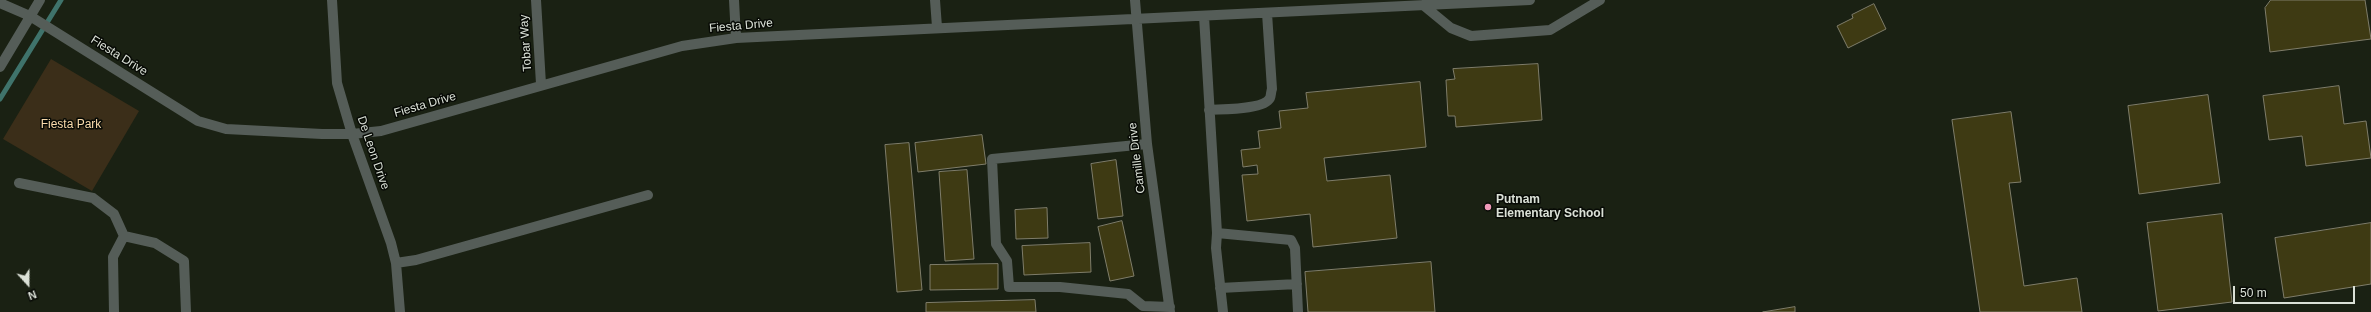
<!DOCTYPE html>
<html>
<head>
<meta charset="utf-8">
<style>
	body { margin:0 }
	#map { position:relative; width:2371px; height:312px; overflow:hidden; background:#1a2113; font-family:Helvetica,sans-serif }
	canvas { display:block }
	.north { position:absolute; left:8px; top:264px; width:40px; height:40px; -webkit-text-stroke:3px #070a05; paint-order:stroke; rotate:159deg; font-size:11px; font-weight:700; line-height:16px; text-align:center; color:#dbe1d7 }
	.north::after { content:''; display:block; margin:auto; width:14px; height:18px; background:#dbe1d7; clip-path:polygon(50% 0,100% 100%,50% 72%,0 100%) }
	.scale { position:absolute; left:2233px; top:286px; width:122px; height:18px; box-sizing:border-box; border:2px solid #dbe1d7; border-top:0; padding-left:5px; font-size:12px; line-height:14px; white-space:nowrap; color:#dbe1d7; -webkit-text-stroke:3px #070a05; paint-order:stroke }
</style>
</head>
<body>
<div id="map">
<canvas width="2371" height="312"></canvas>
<div class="north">N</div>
<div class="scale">50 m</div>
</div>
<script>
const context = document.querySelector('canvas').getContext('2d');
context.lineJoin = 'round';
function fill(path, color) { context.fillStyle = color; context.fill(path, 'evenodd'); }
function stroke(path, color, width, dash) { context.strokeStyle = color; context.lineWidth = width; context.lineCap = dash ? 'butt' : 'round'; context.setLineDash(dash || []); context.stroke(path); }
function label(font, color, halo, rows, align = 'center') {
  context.font = font + ' Helvetica,sans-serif'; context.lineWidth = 3; context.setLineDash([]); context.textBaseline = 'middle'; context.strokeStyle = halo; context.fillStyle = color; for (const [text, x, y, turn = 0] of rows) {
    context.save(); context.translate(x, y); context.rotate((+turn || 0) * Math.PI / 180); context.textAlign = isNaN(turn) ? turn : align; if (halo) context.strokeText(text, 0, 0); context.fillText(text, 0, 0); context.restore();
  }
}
fill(new Path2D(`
	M51,59L139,111L92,191L3,139Z`), '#3b2e19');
stroke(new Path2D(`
	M0,99L61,0`), '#3f736b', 5);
const building = new Path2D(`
	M2271,0H2365L2371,39L2270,52L2265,8Z
	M1874,4L1886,29L1848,48L1837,26L1853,18L1852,15Z
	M1538,64L1542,120L1456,127L1455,116H1448L1446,80L1455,79L1453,69Z
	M1420,82L1426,147L1324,158L1327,181L1390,175L1397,238L1313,247L1310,214L1247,221L1242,175L1258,174L1257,165L1243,167L1241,150L1260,148L1258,131L1281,128L1279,111L1308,108L1306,93Z
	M2339,86L2344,124L2366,121L2371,158L2306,166L2302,136L2269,140L2263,96Z
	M2208,95L2220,183L2139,194L2128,106Z
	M2011,112L2021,182L2009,183L2024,286L2077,278L2082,312H1980L1952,120Z
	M982,135L986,164L918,172L915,143Z
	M909,143L922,290L897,292L885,145Z
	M1116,160L1123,216L1098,219L1091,164Z
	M967,170L974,259L945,261L939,172Z
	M1047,208L1048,238L1016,239L1015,210Z
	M2222,214L2232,302L2158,311L2147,223Z
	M1122,221L1134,276L1110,281L1098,227Z
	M2371,223V284L2284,298L2275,238Z
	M1090,243L1091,272L1024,275L1022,246Z
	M1431,262L1435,312H1308L1305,272Z
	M998,264V289L930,290V265Z
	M1035,300L1036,312H926V303Z
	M1795,307V312H1763Z`);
fill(building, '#3e3a13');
stroke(building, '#7f7d6a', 1);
stroke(new Path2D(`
	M332,0L337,83L352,134L391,243L396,263L400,312
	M536,0L541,84
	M734,0L736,38
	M935,0L937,27
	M1135,0L1147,144L1170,312
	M0,3L30,16L198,121L226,129L322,134H352L381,131L682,46L736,38L1530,0
	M1423,5L1451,28L1471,36L1550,30L1600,0
	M1204,16L1217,233L1216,248L1223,312
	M0,67L40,0
	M1209,110C1222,109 1264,110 1270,98C1271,96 1271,91 1272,89L1267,13
	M1147,144L992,159L996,244L1007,261L1009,287H1060L1128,294L1143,306L1170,307
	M19,183L93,198L114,214L124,236
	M1217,233L1291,240L1295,248L1298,312
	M396,263L416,260L648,195
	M1220,288L1297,284
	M114,312L113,257L124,236L155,243L184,261L186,312`), '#555d58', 10);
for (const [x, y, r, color] of [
	[1488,207,4,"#ef9ab8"]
]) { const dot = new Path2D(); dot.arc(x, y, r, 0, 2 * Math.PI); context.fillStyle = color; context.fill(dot); stroke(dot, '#070a05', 1.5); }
label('12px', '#dbe1d7', '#070a05', [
	["Fiesta Drive",741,26,-5],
	["Tobar Way",526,43,-94],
	["Fiesta Drive",119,56,32],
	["Fiesta Drive",425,105,-16],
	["De Leon Drive",373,153,71],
	["Camille Drive",1137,158,-97]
]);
label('12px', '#fadbac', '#070a05', [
	["Fiesta Park",71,125]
]);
label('bold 12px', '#dbe1d7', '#070a05', [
	["Putnam",1496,200],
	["Elementary School",1496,214]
], 'left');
</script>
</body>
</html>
